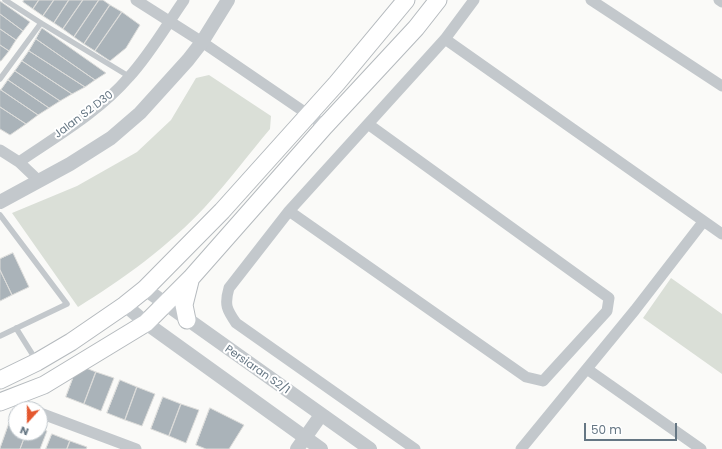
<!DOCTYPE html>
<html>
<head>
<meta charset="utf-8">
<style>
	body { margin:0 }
	#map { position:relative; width:722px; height:449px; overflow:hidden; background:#fafaf8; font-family:Poppins,sans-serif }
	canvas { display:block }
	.north { position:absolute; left:8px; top:401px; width:40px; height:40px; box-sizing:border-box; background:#fff; border:1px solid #c1c8cd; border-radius:50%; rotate:201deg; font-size:11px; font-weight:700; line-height:16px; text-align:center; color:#657683 }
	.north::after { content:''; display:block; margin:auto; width:14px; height:18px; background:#e4572e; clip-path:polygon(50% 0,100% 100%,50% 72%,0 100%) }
	.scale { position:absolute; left:584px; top:423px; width:93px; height:18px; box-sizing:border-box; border:2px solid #657683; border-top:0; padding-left:5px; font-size:12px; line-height:14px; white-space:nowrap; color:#657683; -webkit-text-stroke:3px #fff; paint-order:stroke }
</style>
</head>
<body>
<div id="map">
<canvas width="722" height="449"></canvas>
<div class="north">N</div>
<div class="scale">50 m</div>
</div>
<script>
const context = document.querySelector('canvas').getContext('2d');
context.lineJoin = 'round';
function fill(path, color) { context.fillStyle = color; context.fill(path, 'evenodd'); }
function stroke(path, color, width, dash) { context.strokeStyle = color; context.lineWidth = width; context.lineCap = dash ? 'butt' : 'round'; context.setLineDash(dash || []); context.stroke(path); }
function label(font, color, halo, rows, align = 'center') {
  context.font = font + ' Poppins,sans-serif'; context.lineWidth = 4; context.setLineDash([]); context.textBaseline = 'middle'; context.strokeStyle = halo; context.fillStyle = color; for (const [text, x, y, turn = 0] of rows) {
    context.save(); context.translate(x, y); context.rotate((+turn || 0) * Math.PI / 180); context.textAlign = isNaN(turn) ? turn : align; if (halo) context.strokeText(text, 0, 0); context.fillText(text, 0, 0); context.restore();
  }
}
fill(new Path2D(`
	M209,75L271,116L270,129C248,155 228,182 205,207C170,245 122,280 78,307L12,213L77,186L137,152L171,120L196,78Z
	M671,278L722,314V374L643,318Z`), '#dadfd7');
const building = new Path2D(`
	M24,0H39L33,9L23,2Z
	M39,0H54L43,16L33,9Z
	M54,0H69L54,23L43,16Z
	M69,0H83L63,29L54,23Z
	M83,0H99L74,37L63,29Z
	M99,0H103L110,5L84,44L74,37Z
	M0,1L30,22L23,31L0,14Z
	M110,5L122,12L95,51L84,44Z
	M122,12L140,25L126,48L110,61L95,51Z
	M0,14L23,31L16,40L0,29Z
	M42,28L106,73L95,80L36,39Z
	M0,29L16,40L9,51L0,45Z
	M36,39L95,80L85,87L29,51Z
	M0,45L9,51L1,61H0Z
	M29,51L85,87L72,94L22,61Z
	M22,61L72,94L60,101L15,71Z
	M15,71L60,101L49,108L8,80Z
	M8,80L49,108L38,115L1,90Z
	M0,90H1L38,115L26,124L0,107Z
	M0,107L26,124L10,135L0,129Z
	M13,253L29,287L12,295L0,270V259Z
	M0,270L12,295L0,301Z
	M78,365L96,372L84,404L66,397Z
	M96,372L114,378L101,411L84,404Z
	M120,380L137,387L125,420L107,413Z
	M137,387L155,394L142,426L125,420Z
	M163,397L181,404L169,436L151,429Z
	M181,404L199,410L186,443L169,436Z
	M210,408L244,425L229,449H206L196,445Z
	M11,418L16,419V433H26L20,449H0Z
	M40,428L47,431L40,449H20L26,433H40Z
	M52,434L70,441L67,449H46Z
	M70,441L87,447L86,449H67Z`);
fill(building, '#aab3b9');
stroke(building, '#dcdcda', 1);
const primary = new Path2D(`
	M187,320L184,305L190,281
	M0,380L37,362L71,342L125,305L145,289L222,211L337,83L406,0
	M0,402L44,385L146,323L191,278L325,126L416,28L438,0`);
stroke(primary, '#b5babe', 19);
stroke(new Path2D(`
	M5,0L41,23L130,77
	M0,79L41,23
	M0,215L67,304L0,336
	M16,328L36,360`), '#c3c8cc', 5.5);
stroke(new Path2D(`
	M136,0L202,42L325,126
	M591,0L722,86
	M719,0L722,2
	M445,39L722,234
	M0,150L19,162L39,181
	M19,162C57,136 99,112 129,77C150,54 166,26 184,0
	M289,211L526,377L543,381L607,311L609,298L368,124
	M587,369L701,449
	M28,409H29
	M40,413L136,449
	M415,449L236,323C227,310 224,305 229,288L289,211L445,39L474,0
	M521,449L635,310L703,222`), '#c3c8cc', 11);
stroke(new Path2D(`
	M0,202L70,164L111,138L140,113L188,60L202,42L228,0
	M145,289L370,449
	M125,305L146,323L321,449
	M297,449L321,415`), '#c3c8cc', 14);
stroke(primary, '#fff', 17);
label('11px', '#657683', '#fff', [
	["Jalan S2 D30",84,115,-37],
	["Persiaran S2/1",257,370,35]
]);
</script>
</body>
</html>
